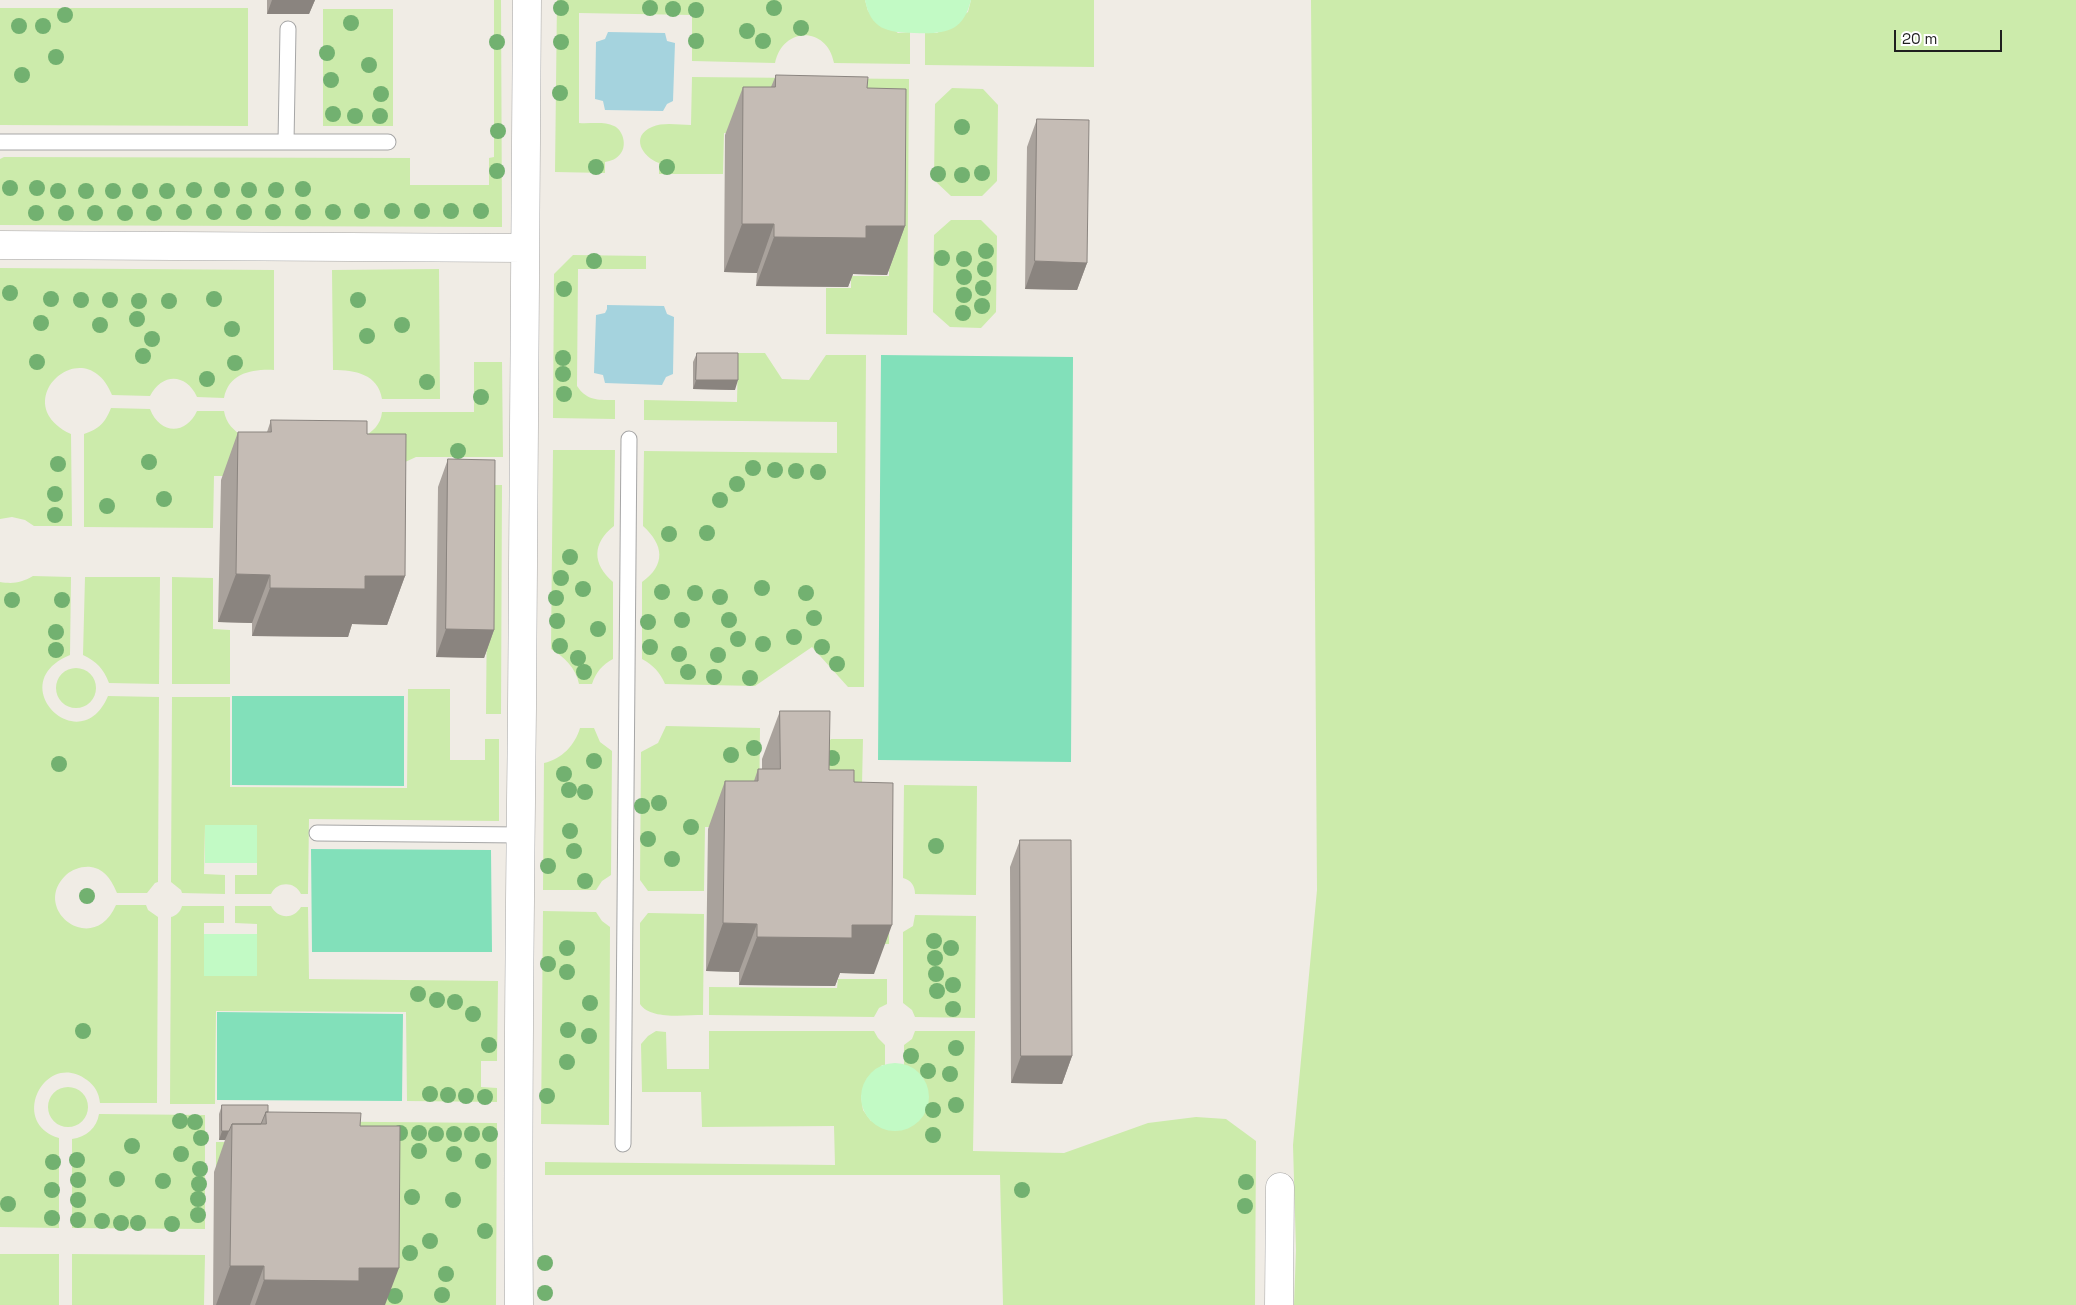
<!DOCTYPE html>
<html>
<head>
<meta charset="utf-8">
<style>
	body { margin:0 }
	#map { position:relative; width:2076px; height:1305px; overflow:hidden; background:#f0ece5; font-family:"Space Grotesk",sans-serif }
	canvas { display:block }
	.scale { position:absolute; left:1894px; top:30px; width:108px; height:22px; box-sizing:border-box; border:2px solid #1f1f1f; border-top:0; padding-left:6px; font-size:15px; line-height:18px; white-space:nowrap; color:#1f1f1f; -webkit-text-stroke:4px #fff; paint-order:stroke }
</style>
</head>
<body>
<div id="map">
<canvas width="2076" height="1305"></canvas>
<div class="scale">20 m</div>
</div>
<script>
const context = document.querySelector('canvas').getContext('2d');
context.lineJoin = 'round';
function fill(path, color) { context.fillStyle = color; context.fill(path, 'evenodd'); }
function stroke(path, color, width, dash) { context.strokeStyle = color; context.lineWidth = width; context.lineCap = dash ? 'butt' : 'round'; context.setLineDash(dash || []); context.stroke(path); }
fill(new Path2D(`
	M494,0H501L502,227L0,225V159L4,157L410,158V185H489V158L494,157Z
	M557,0H865L868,11L898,33L910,32V64L834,63C827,26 783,26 775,63L692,61V15L579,13V123C590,124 604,121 614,126C623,130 627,145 621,153C617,159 611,161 605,162V173L555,172Z
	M971,0H1094V67L925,65V33H937L968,12Z
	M1311,0H2076V1305H1294L1296,1250L1293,1145L1317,890Z
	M0,8H248V126L0,125Z
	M323,9H393V126H323Z
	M692,77L909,79L907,335L826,334V288H851V276H889L890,135L724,133L723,174H659V163C642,157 630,136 652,127C663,122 679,125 691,125Z
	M952,88L983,89L998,105L997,181L982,196H951L934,180L935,104Z
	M951,220H981L997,236L996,312L981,328L950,327L933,312L934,235Z
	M573,255L646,256V269H578L577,386C587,401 598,400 615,400V419L553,418L554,274Z
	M0,268L274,270V370C252,369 229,373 224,398L197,397C186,373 162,373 150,396L112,395C85,328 4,403 71,434L72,526H34L25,520L12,517L0,519Z
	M439,269L440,399H382C378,374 355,370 333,370L332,270Z
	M738,353H765L782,379L809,380L826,355H866L864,687H848L812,647L755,686L665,684C660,672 653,665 642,659V582C666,565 664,545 643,526L644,451L837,453V422L644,420V400L737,402Z
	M474,362H502L503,457H416L403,463L362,438C372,432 381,425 382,412H474Z
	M111,408L150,409C160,435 186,435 197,411H224C226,424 234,430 244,438L248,476H214L213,528L84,527V434C99,429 105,423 111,408Z
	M553,450H615L614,526C592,543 592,564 613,582V659C602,665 596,672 592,684H579C576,668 564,657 551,649Z
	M488,485H502L501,714H486Z
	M33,576L71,577L70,655C1,683 80,762 108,696L159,697L158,882L155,883L147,893H117C112,881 105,869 91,867C82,866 73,869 66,875C30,909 93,958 116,905H146L148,910L158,917L157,1103H100C99,1093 95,1086 87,1080C45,1049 8,1123 59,1138V1228L0,1227V582C13,584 21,583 33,576Z
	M85,577H160L159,684L109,683C103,668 97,662 83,655Z
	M172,577L213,578V629L230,630V684H172Z
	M56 688a20 20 0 1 1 40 0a20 20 0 1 1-40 0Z
	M408,689H450V760H485V739H499V821L309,819L308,894H301C295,881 277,881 271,894H235V875H257V825H205L204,874L225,875V894L182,893L181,890L171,882L172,697H230V787L407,788Z
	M666,726L760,728L759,815L739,827H705L704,891H648L640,880L641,752L658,743Z
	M580,728H594L600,742L612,751L611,875L602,881L596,890H543L544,763C562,759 575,745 580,728Z
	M831,739H863L862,785H890L889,944H876L814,758Z
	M904,785L977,786L976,895L915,894C915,886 911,880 903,878Z
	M182,906H224V923H204V976H257V924L235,923V906H271C278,919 293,920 301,907H308L309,979L498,981L497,1061H481V1087L497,1088V1102L407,1101L406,1012L216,1011L215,1104H170L171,917C176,916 181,911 182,906Z
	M543,911L596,912L602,921L610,927L609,1125L541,1124Z
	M648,913L704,914L703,1015C685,1015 650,1020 640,1004V923Z
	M915,915L976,916L975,1018L915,1017L912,1010L903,1003V932L913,926Z
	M838,979H887V1004L879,1008L874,1017L709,1015V987L837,988Z
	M656,1031L666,1032L667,1069H709V1031H874L878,1038L885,1045V1065H882L861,1096L863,1110L871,1121L908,1066L904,1065V1045L912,1039L915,1031H975L973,1151L1064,1153L1148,1123L1196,1117L1226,1119L1256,1141L1255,1305H1003L1000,1175H545V1162L835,1165L834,1126L702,1127L701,1092H642L641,1044L648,1036Z
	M48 1107a20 20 0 1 1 40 0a20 20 0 1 1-40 0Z
	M99,1114L205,1115V1229L72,1228V1139C86,1137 97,1128 99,1114Z
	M267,1121L497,1123L496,1305H385L216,1169V1142H266Z
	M0,1254H59V1305H0Z
	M72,1254L205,1255L204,1305H72Z`), '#ccebab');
fill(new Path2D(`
	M865,0H971C963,33 944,34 914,33C887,32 871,30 865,0Z
	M205,825H257V863H205Z
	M204,934H257V976H204Z
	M861 1097a34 34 0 1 1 68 0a34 34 0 1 1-68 0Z`), '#c2fac5');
fill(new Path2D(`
	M881,355L1073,357L1071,762L878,760Z
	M232,696H404V786L232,785Z
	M311,849L491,850L492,952H312Z
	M217,1012L403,1014L402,1101L217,1100Z`), '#82e0ba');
fill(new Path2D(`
	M608,32L665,33L667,41L675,43L673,101L667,104L663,111L605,110L603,101L595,99L596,42L605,39Z
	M607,305L664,306L667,314L674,317L673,374L666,377L662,385L605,383L603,375L594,373L596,315L605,313L607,309Z`), '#a5d3de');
const lane = new Path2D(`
	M0,142H388
	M286,142L288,29
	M317,833L520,835
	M623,1144L629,439`);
const street = new Path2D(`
	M0,245L523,248
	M519,1305C517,1106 520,907 522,708C525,472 524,236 527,0
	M1279,1305L1280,1187`);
stroke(lane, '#a6a6a6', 17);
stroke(street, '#a6a6a6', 29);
stroke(lane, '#fff', 15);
stroke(street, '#fff', 28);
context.fillStyle = '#72b170';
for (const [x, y] of [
	[561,8],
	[650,8],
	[774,8],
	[673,9],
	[696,10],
	[65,15],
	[351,23],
	[19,26],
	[43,26],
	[801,28],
	[747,31],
	[696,41],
	[763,41],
	[497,42],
	[561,42],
	[327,53],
	[56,57],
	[369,65],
	[22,75],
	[331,80],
	[560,93],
	[381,94],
	[333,114],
	[355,116],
	[380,116],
	[962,127],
	[498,131],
	[596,167],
	[667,167],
	[497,171],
	[982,173],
	[938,174],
	[962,175],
	[10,188],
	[37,188],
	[303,189],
	[194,190],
	[222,190],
	[249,190],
	[276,190],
	[58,191],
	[86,191],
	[113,191],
	[140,191],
	[167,191],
	[362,211],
	[392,211],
	[422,211],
	[451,211],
	[481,211],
	[184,212],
	[214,212],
	[244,212],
	[273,212],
	[303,212],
	[333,212],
	[36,213],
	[66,213],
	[95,213],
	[125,213],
	[154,213],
	[986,251],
	[942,258],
	[964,259],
	[594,261],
	[985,269],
	[964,277],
	[983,288],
	[564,289],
	[10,293],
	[964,295],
	[51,299],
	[214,299],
	[81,300],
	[110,300],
	[358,300],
	[139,301],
	[169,301],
	[982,306],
	[963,313],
	[137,319],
	[41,323],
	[100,325],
	[402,325],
	[232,329],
	[367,336],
	[152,339],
	[143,356],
	[563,358],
	[37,362],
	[235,363],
	[563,374],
	[207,379],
	[427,382],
	[564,394],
	[481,397],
	[458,451],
	[149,462],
	[58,464],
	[753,468],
	[775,470],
	[796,471],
	[818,472],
	[737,484],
	[55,494],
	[164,499],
	[720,500],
	[107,506],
	[55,515],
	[707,533],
	[669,534],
	[570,557],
	[561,578],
	[762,588],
	[583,589],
	[662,592],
	[695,593],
	[806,593],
	[720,597],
	[556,598],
	[12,600],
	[62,600],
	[814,618],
	[682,620],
	[729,620],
	[557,621],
	[648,622],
	[598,629],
	[56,632],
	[794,637],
	[738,639],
	[763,644],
	[560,646],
	[650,647],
	[822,647],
	[56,650],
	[679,654],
	[718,655],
	[578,658],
	[837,664],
	[584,672],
	[688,672],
	[714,677],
	[750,678],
	[754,748],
	[731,755],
	[832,758],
	[594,761],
	[59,764],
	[564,774],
	[569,790],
	[585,792],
	[659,803],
	[642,806],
	[691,827],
	[570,831],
	[648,839],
	[936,846],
	[574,851],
	[672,859],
	[548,866],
	[585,881],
	[87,896],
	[934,941],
	[567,948],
	[951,948],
	[935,958],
	[548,964],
	[567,972],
	[936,974],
	[953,985],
	[937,991],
	[418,994],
	[437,1000],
	[455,1002],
	[590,1003],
	[953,1009],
	[473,1014],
	[568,1030],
	[83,1031],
	[589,1036],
	[489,1045],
	[956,1048],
	[911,1056],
	[567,1062],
	[928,1071],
	[950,1074],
	[430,1094],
	[448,1095],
	[466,1096],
	[547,1096],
	[485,1097],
	[956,1105],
	[933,1110],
	[180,1121],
	[195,1122],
	[400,1133],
	[419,1133],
	[436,1134],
	[454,1134],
	[472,1134],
	[490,1134],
	[933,1135],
	[201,1138],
	[132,1146],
	[419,1151],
	[181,1154],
	[454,1154],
	[77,1160],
	[483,1161],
	[53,1162],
	[200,1169],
	[117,1179],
	[78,1180],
	[163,1181],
	[1246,1182],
	[199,1184],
	[52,1190],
	[1022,1190],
	[412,1197],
	[198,1199],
	[78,1200],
	[453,1200],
	[8,1204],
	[1245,1206],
	[198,1215],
	[52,1218],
	[78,1220],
	[102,1221],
	[121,1223],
	[138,1223],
	[172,1224],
	[485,1231],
	[430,1241],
	[410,1253],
	[545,1263],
	[446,1274],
	[545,1293],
	[442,1295],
	[395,1296]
]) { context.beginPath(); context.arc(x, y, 8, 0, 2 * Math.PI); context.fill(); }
fill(new Path2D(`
	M267,0H315L309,14H267Z
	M776,75L867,88L905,226L887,275L853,274L848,287L756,286L757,273L724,272L725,135L743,87H771Z
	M1037,119L1087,263L1077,290L1025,289L1027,147Z
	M697,353L735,390L693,389V362Z
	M271,420L367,434L405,576L387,625L352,624L348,637L252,636V623L218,622L221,480L238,432H267Z
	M448,459L494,630L484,658L436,657L438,487Z
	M780,711L829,770L854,782L874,974L840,973L835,986L739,985V972L706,971L708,829L725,781H754L758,769H762V759Z
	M1020,840L1072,1056L1062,1084L1011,1083L1010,867Z
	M222,1105L360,1126L385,1305H213L214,1172L225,1140H219V1114Z`), '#a9a29c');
fill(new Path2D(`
	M272,0H315L309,14H267Z
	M742,224H774L757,273L724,272Z
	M866,226H905L887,275L853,274L848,287L756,286L774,237Z
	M1035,261L1087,263L1077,290L1025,289Z
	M696,380H738L735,390L693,389Z
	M236,574L270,575L252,623L218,622Z
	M365,576H405L387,625L352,624L348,637L252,636L270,588Z
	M446,629L494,630L484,658L436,657Z
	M723,923L757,924L739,972L706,971Z
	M852,925H892L874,974L840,973L835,986L739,985L757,937Z
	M1021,1056H1072L1062,1084L1011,1083Z
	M222,1131H229L225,1140H219Z
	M230,1266H264L250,1305H216Z
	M359,1268H399L385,1305H255L264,1280Z`), '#8a847f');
const building = new Path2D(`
	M776,75L868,77L867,88L906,89L905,226H866V238L774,237V224H742L743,87H775Z
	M1037,119L1089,120L1087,263L1035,261Z
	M697,353H738V380H696Z
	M271,420L367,421V434H406L405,576H365V589L270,588V575L236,574L238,432H271Z
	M448,459L495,460L494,630L446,629Z
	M780,711H830L829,770H854V782L893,783L892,925H852V938L757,937V924L723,923L725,781H758V769H780Z
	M1020,840H1071L1072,1056H1021Z
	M222,1105H268V1112H266L261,1124H232L229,1131H222Z
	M266,1112L361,1113L360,1126H400L399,1268H359V1281L264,1280V1266H230L232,1124H266Z`);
fill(building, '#c5bcb5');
stroke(building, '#8a847f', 1);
</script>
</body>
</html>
